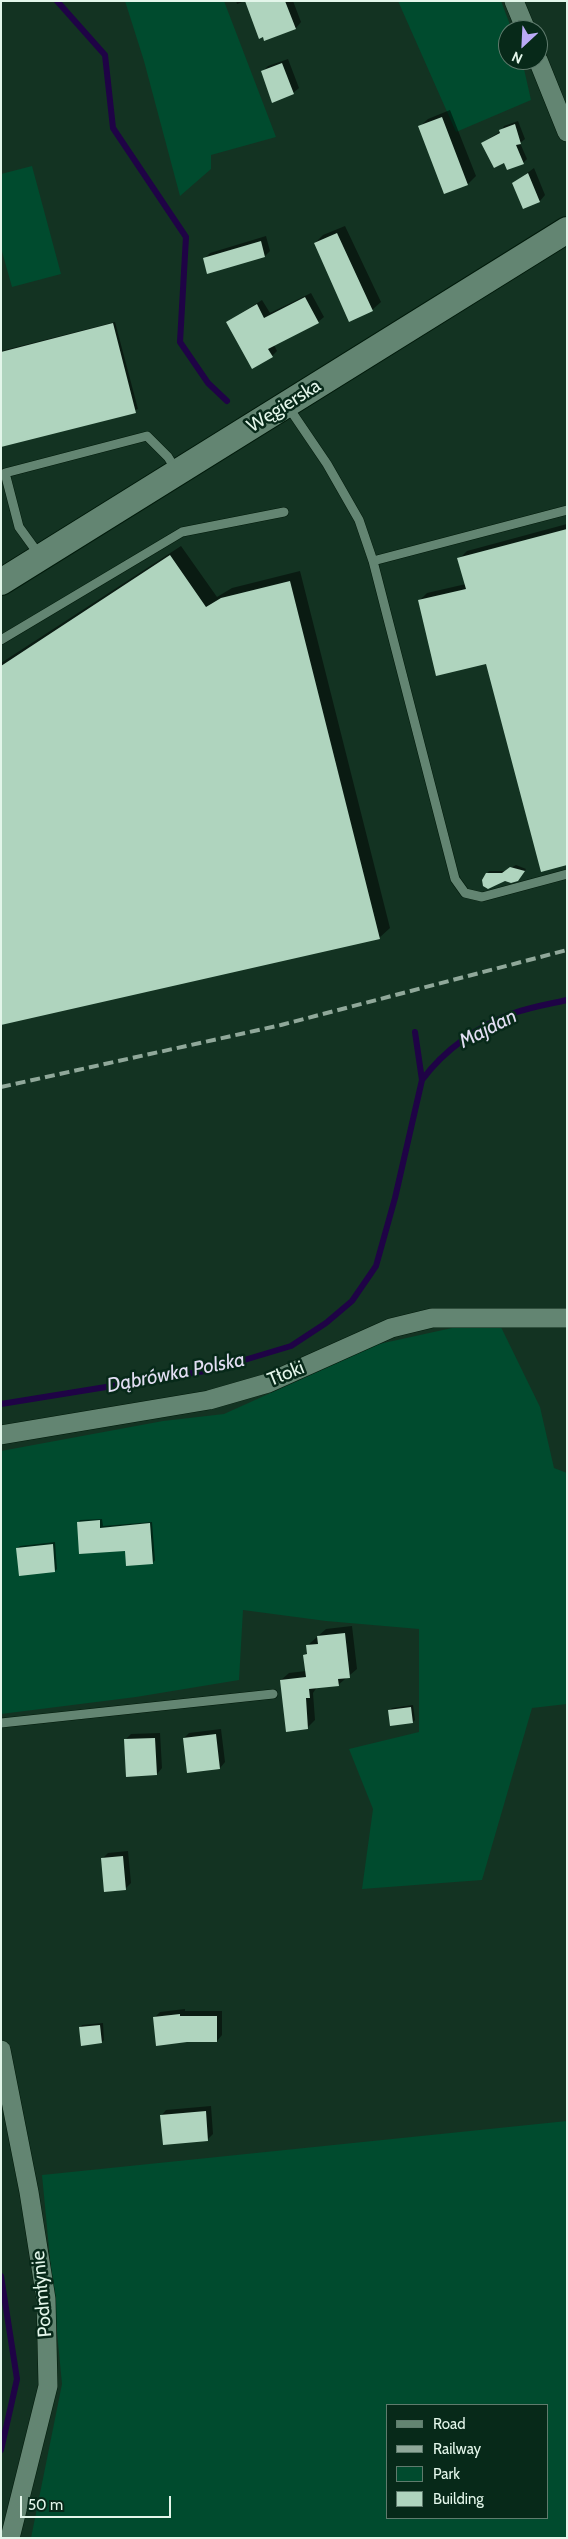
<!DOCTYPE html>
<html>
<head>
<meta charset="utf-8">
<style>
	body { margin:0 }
	#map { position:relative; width:568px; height:2539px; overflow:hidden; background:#133322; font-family:Cabin,sans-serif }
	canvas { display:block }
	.frame { position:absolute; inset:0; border:2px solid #e3f6ea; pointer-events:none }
	.legend { position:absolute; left:386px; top:2404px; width:162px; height:115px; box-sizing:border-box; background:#072919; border:1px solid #5f7b6d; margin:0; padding:6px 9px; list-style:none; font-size:15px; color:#e3f6ea }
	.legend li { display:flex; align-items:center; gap:10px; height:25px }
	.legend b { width:25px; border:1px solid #5f7b6d }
	.north { position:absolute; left:498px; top:20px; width:50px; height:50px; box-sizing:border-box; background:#072919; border:1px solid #5f7b6d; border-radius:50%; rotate:205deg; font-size:14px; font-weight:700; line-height:20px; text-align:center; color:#e3f6ea }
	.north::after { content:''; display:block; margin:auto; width:18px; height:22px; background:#baaaf6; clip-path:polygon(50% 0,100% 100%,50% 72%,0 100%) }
	.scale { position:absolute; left:20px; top:2496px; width:151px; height:22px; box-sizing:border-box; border:2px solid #e3f6ea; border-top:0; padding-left:6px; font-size:15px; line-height:18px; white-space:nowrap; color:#e3f6ea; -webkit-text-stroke:4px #072919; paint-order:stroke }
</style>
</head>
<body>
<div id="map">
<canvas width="568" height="2539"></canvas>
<div class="frame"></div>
<ul class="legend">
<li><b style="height:6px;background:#638572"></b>Road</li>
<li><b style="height:6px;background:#90a89a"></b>Railway</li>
<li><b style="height:14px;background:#004b2e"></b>Park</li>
<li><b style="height:14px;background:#afd4be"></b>Building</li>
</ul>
<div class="north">N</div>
<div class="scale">50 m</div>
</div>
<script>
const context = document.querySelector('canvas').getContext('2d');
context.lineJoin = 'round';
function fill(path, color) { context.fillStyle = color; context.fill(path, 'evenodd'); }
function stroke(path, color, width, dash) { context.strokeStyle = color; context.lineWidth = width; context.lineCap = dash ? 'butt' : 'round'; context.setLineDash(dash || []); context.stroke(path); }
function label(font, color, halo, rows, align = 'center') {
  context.font = font + ' Cabin,sans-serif'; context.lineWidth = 5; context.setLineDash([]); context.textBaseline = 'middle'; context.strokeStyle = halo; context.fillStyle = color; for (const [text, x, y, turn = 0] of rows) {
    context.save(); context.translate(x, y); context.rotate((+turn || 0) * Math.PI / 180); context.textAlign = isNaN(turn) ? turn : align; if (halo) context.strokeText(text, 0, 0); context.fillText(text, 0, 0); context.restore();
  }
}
fill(new Path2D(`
	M125,1H224L276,137L211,155V169L180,196L144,61Z
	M398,1H501L512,30H508V60H522L531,100L456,132Z
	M32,166L61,274L12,287L1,248V174Z
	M500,1325L540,1407L554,1468L567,1473V1704L532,1708L482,1880L362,1889L373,1809L349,1749L419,1732V1629L326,1621L243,1610L239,1680L136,1697L1,1714V1451L163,1421L224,1414L379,1344L452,1328Z
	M567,2121V2538H31L62,2384L42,2175ZM387,2405H547V2518H387Z`), '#004b2e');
fill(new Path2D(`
	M236,1H245L237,4Z
	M277,1H293L301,22L296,28L265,40Z
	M288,59L299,88L293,93L262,72L268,66Z
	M450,110L476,176L468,184L419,127L428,119Z
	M518,121L525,139L520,143L527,159L523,163L505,161L482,143L501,131L504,126Z
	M534,168L545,195L540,201L524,207L514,183Z
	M345,226L381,302L372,310L315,243L323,235Z
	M266,236L270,251L265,256L204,259L210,253Z
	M311,293L324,317L318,322L274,345L277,351L272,356L227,322L262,300L270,313Z
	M115,322L138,409L1,446V351Z
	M567,524V863L487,663L419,601L427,593L466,584L459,559L467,551Z
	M181,546L217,597L232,588L300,571L390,928L379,938L1,1024V663Z
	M516,865L526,869L520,877L504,879L496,885L487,887V874L489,871H506Z
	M102,1519L103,1526L152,1522L155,1560L153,1563L78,1523L80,1520Z
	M55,1542L57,1569L55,1571L17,1548L20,1546Z
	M352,1626L357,1669L338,1685L317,1687L313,1693L315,1720L307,1728L281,1680L289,1673L306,1671L305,1655L308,1652V1645L326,1629Z
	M413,1705L415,1720L413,1722L389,1711L392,1708Z
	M221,1729L225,1762L220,1768L184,1738L189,1733Z
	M160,1733L162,1768L157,1774L125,1740L131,1734Z
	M128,1851L131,1883L126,1888L105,1890L102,1859L108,1853Z
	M185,2009V2011H222V2035L217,2041L154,2018L160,2012Z
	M103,2023L104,2040L102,2042L80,2028L82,2025Z
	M211,2106L213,2134L208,2139L164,2143L161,2116L166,2110Z`), '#0007');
stroke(new Path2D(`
	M57,1L105,55L113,128L186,237L180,342L208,383L227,401
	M422,1080C444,1050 479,1025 514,1013C531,1007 549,1004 567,1000
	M1,1404L211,1370L291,1346L326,1323L352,1301L376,1266L395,1198L422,1080L415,1032
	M1,2276L17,2379L1,2450`), '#1f0346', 6);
fill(new Path2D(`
	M245,1H285L296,29L264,41L263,37L259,39Z
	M282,63L294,94L272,103L261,71Z
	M442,117L468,185L444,194L418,126Z
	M515,124L521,144L516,145L524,164L507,170L504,163L494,168L481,143L500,133L499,130Z
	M528,173L540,202L523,209L512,183Z
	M337,233L373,311L349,322L314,243Z
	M261,241L265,257L207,274L203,258Z
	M305,297L319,323L268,349L273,357L252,369L226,322L257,304L264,318Z
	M113,323L136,413L1,447V352Z
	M567,529V865L541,872L486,664L436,676L418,600L466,589L457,558Z
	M170,555L206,607L221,598L290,581L380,939L1,1025V666Z
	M510,867L525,871L518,881L511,883L505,881L488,889L483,886L482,880L486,873H502Z
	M100,1520V1528L150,1523L153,1564L126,1566L125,1551L79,1554L77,1522Z
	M53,1544L55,1572L19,1576L16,1548Z
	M345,1633L350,1678L338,1679L339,1686L309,1689L310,1698H306L308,1729L286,1732L280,1680L306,1677L303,1655L307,1654L306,1645L318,1644L317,1636Z
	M411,1707L413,1723L390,1726L388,1710Z
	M216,1734L220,1769L187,1773L183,1738Z
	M155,1738L157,1775L126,1777L124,1739Z
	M123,1856L126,1890L104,1892L101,1858Z
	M180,2014V2016H217V2042H187L156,2046L153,2017Z
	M100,2025L102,2043L81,2046L79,2027Z
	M206,2111L208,2141L163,2145L160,2115Z`), '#afd4be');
const lane = new Path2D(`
	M287,405L327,464L359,520L373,561L455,879L465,893L482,897L567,874
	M40,556L19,527L5,473L147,436L168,457L176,470
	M373,561L567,510
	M1,640L182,532L284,512
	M1,1723L273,1694`);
const street = new Path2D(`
	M514,1L526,30
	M538,60L567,132
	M1,1435L209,1400L268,1383L391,1328L432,1318H567
	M1,2050L29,2192L46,2299L48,2386L10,2538`);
const secondary = new Path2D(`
	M1,582L567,230`);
stroke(lane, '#001a0b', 10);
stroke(street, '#001a0b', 20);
stroke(secondary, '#001a0b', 28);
stroke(lane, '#638572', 9);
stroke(street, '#638572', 19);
stroke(secondary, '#638572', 26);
stroke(new Path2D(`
	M1,1087L281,1025L567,950`), '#90a89a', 4, [10, 5]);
label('19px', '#e3f6ea', '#072919', [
	["Węgierska",284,406,-32],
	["Tłoki",286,1374,-22],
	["Podmłynie",42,2294,-95]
]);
label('italic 20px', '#e2def3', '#072919', [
	["Majdan",488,1029,-27],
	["Dąbrówka Polska",176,1373,-11]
]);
</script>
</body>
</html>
